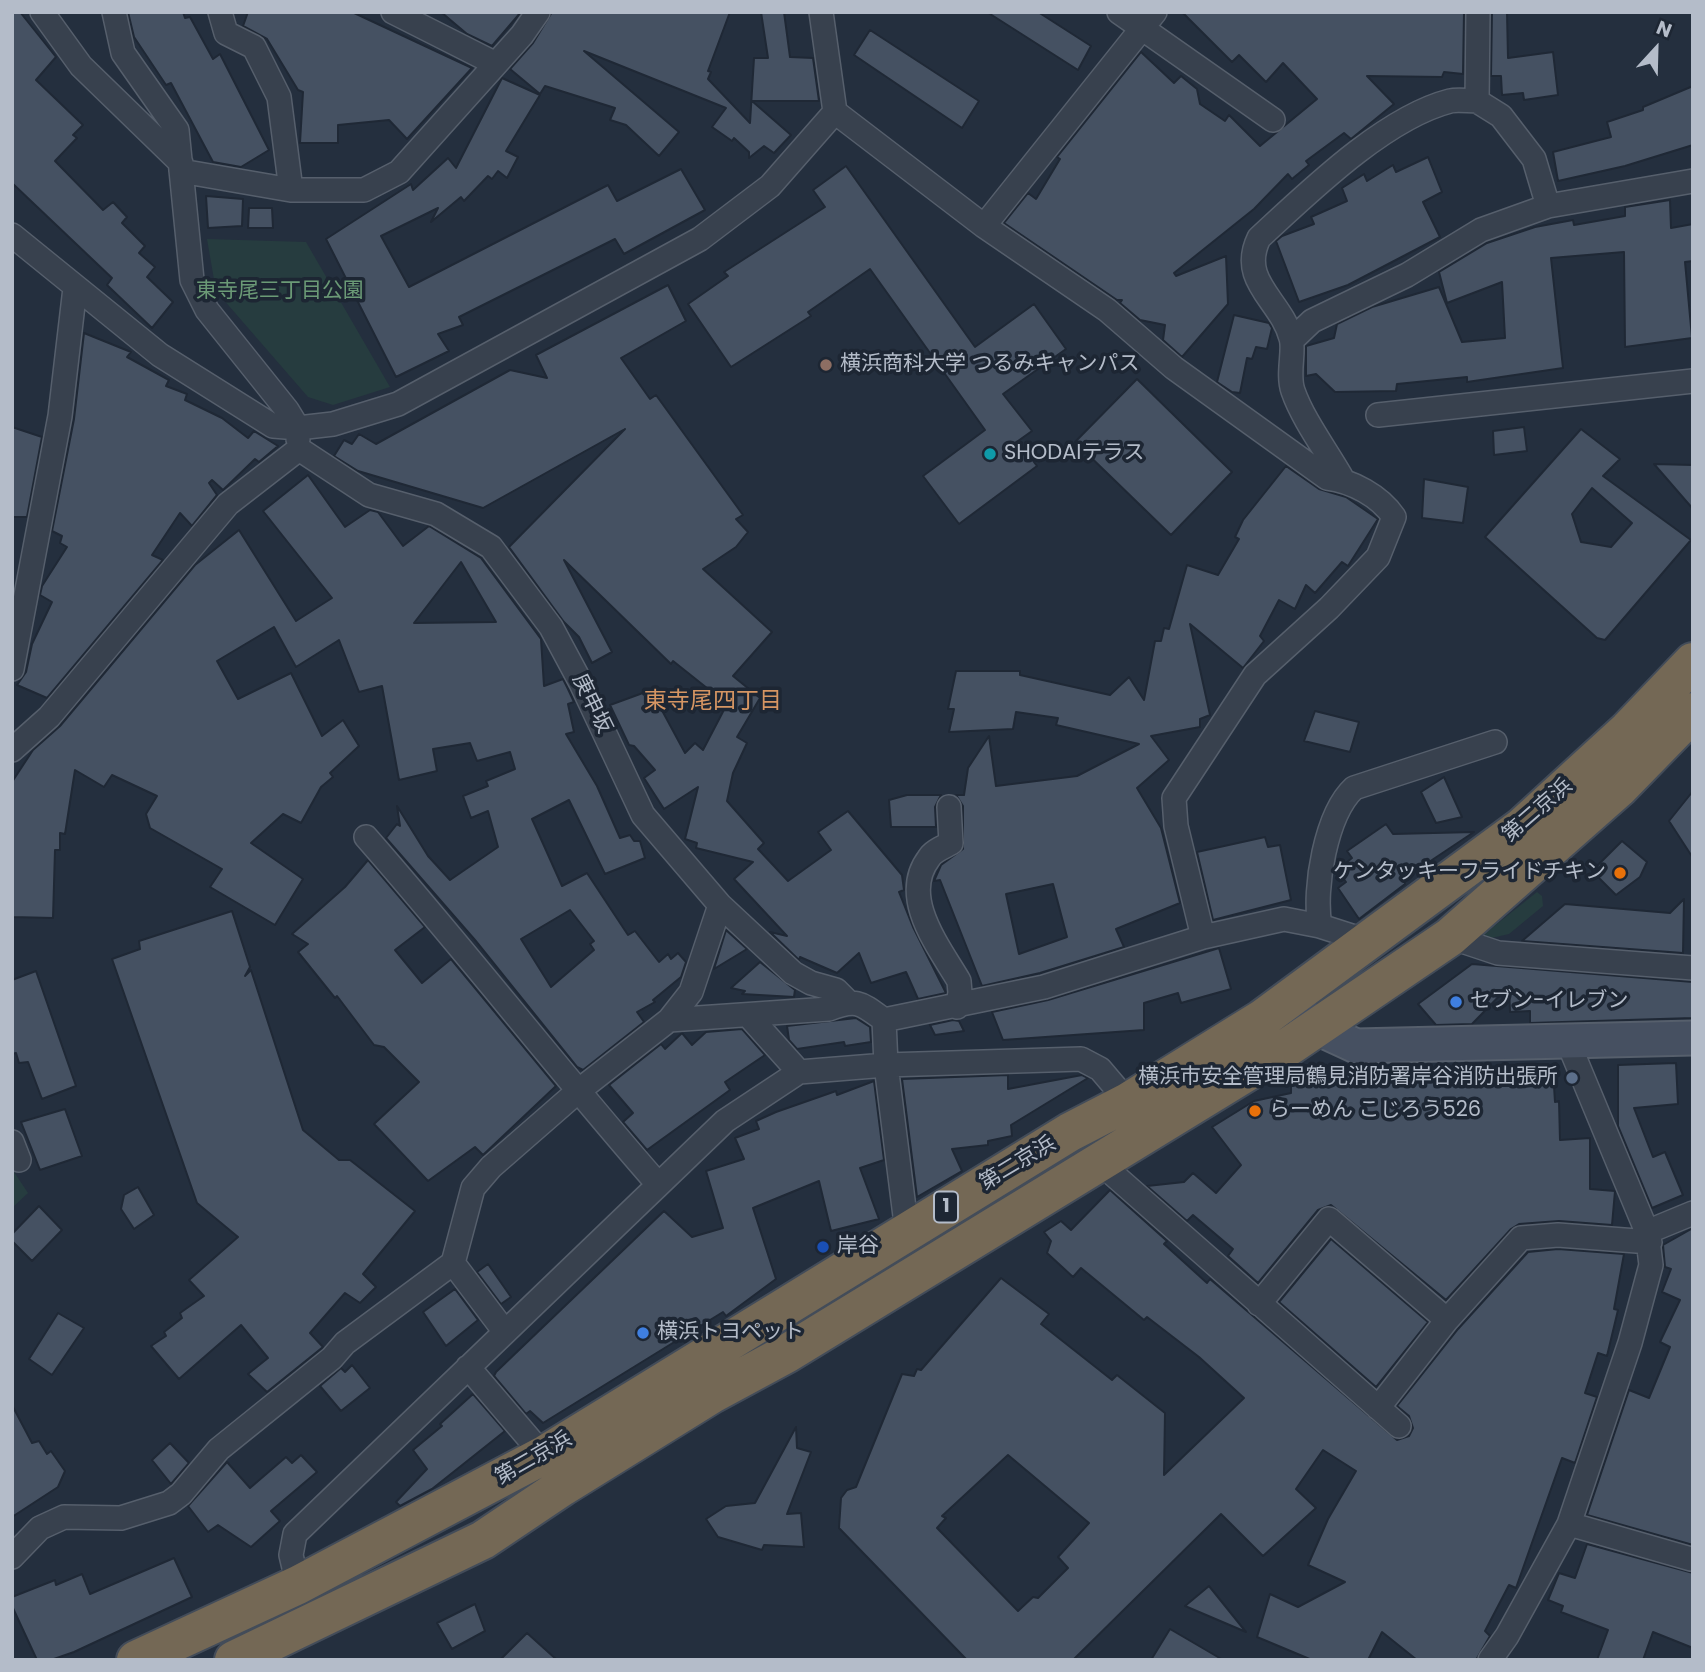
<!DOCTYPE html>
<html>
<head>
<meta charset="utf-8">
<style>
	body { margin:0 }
	#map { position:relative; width:1705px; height:1672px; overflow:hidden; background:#242f3e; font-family:Poppins,sans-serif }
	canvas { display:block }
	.frame { position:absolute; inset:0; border:14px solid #b4bcc9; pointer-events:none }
	.north { position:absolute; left:1621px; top:14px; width:70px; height:70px; -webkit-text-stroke:5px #1d2633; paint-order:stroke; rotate:22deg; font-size:19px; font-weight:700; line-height:28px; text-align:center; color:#b4bcc9 }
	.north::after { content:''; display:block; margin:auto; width:24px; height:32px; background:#b4bcc9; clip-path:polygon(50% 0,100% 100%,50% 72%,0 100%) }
</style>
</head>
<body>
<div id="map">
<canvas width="1705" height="1672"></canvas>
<div class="frame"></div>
<div class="north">N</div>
</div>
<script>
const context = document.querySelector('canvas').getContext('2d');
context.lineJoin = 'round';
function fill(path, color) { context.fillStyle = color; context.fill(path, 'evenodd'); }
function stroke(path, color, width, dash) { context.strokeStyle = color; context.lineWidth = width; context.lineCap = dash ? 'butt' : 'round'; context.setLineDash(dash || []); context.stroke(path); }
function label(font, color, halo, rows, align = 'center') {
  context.font = font + ' Poppins,"Noto Sans JP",sans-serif'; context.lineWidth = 7; context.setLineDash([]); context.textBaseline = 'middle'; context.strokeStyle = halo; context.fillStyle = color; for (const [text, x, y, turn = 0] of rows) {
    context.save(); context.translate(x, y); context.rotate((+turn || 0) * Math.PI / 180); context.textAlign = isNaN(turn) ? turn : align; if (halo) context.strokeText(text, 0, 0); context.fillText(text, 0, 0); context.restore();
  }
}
fill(new Path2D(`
	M207,239L306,242L390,387L333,405L308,397L216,291Z
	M1537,892L1542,896L1543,906L1509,934L1487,939L1483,935Z
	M12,1169L28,1193L12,1208Z`), '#263c3f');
const building = new Path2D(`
	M12,12H20L56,57L36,80L83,125L73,135L77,138L55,161L103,210L113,202L127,217L122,223L145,246L139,253L155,267L147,277L173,302L152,328L107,285L112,278L12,183Z
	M128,12H183L185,18L190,17L213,59L220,54L269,150L241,167L213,162L171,83L166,85L134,37Z
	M248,12H352L472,68L407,139L389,120L338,125V143H300L303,92L298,90L267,39L243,26Z
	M441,12H521L492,46L467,34Z
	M552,12H730L708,71L711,72L708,79L750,123L754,58H768L761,12H784L790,57L813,58L819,101H752L791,135L774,153L764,146L749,158V152L734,138L732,141L712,127L726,108L584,51L679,132L659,156L626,125L610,120L615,108L545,86L540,94L510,69L533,43Z
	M987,12H1038L1091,46L1078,70Z
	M1182,12H1464L1463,74L1444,72L1442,77L1367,76L1394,104L1351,139L1344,133L1306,161L1309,165L1292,179L1288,174L1254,209L1174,273L1176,276L1226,256L1228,304L1182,357L1163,340L1165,325L1140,320L1120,303L1122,300H1117L1004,223L1028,193L1036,199L1060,159L1057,157L1141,52L1174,83L1181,76L1197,89L1200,104L1225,121L1229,115L1260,146L1317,99L1283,63L1266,82L1239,55L1232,62Z
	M1492,12H1507L1508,58L1553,52L1558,95L1524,100L1523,93L1502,95L1501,76H1491Z
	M870,30L979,101L962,128L854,55Z
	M502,78L540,95L506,151L518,157L507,178L498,171L492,179L488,176L464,201L461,197L431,222L438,208L381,236L409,287L608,185L617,201L681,169L705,210L624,254L615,239L459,317L463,325L438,334L449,351L396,377L326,239L411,184L413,190L448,158L456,168Z
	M1693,86V145L1625,166L1558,181L1553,152L1611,137L1607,122L1643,110V107Z
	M1428,157L1442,192L1423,202L1440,237L1348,285L1299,302L1276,241L1282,236L1314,224L1311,217L1347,201L1342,188L1364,174L1367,181L1393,165L1396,172Z
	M846,166L975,347L1034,304L1066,349L1003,394L1032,431L1018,441L1037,466L959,524L923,476L985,430L870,269L808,312L811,316L731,367L688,304L728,276L724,272L825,207L813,190Z
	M206,196L243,199L242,226L208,228Z
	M1670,200L1671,228L1693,224V261L1685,262L1692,338L1625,347L1624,252L1551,258L1563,368L1467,382V377L1397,384L1396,391L1335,392L1316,374L1306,376V346L1334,338L1337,324L1372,307L1439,287L1462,342L1505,338L1502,282L1447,303L1439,272L1487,243L1535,227L1573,220L1574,225L1625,216V207Z
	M249,208H272L273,228H248Z
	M668,285L686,321L621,358L650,399L656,395L743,515L736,519L748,532L736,547L703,569L772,632L733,676L760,698L737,737L747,743L733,773L727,801L764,843L758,849L788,881L831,850L818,832L848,811L902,875L904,890L899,892L913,927L946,993L918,999L906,972L871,983L859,953L837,973L800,957L799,960L770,932L787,936L734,879L753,862L696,848L697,843L685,839L698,787L664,809L644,778L655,770L634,746L629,745L610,705L651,690L685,753L695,743L703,750L727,704L673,661L671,664L564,560L612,652L592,663L579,637L564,622L509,547L625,429L483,508L358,471L334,456L344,440L352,444L359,434L376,444L510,370L547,378L536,355Z
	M1234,315L1269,323L1272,328L1267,349L1256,347L1252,359L1247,358L1240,393L1232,392L1217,382Z
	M84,333L131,352L127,357L169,380L166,386L187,394L185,400L222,418L248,438L254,431L278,446L259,462L255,459L223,490L212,480L209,483L217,495L192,526L180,513L152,555L163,560L47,698L17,685L26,672L32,644L52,602L40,595L42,586L67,547L60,543L62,536L52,531L74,419Z
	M1137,379L1232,472L1171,535L1075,442Z
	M12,427L42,437L27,517H12Z
	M1524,427L1527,451L1494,455L1493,431Z
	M1581,429L1620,459L1603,476L1691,540L1605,640L1597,638L1485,537ZM1592,488L1632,523L1611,547L1581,542L1572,514Z
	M1654,464L1693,465V509Z
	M1286,466L1319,489L1346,497L1378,519L1348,566L1342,562L1315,593L1306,585L1295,609L1279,600L1260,636L1264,641L1243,668L1190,624L1210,715L1200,719V727L1151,736L1169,760L1137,788L1161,828L1180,903L1116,929L1124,947L1040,973L982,986L940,880L934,881L941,865L963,849V806L956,795H964L968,768L989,736L996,786L1077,776L1139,744L1056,725L1058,718L1016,712L1013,729L949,732L954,709H948L956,671H1020V675L1110,695L1129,677L1144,700L1155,641H1161L1164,628L1169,629L1187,565L1218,575L1239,539L1235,537L1243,520ZM1053,884L1067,937L1019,954L1006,894Z
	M308,475L345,527L370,510L378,512L403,546L429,526L481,558L541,639L544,686L563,679L568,689L574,702L568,704L574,732L566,734L597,786L620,838L630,835L634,841H640L645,858L605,874L569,800L532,819L562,886L587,873L628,935L635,931L659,962L668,954L671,959L678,953L686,962L681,977L653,1000L655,1002L637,1012L644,1022L583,1070L577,1067L475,940L386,838L397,824L400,826L397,806L428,856L450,880L498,847L488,811L471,818L463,796L488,786L486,781L515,769L510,752L477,761L470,743L433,749L437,771L399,780L382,686L359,692L339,640L296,667L274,627L217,661L238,699L291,673L322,736L343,720L359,746L330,773L333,777L321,787L301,823L283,814L251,843L303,879L275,925L210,887L222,869L150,828L146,814L157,796L112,775L104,787L75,770L65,834L60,833V850H55L53,918L12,917V782L33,750L60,726L195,565L239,530L296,621L332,598L263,511ZM461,562L496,622L414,623ZM570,910L594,941L590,944L594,950L551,987L521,939Z
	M1424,479L1468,487L1463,523L1422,518Z
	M1315,711L1359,722L1350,752L1304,741Z
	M1444,777L1462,817L1436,823L1421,792Z
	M1693,791V858L1669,821Z
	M907,795H941L935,807L936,827H891L889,800Z
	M1386,824L1393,834L1474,832L1405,878V884L1359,919L1338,888L1346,882L1337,870L1352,858L1347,851Z
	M1265,837L1268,847L1280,845L1291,900L1213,920L1197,852Z
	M1622,841L1647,862L1640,877L1616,895L1592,871Z
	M368,860L425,927L395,950L422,983L451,959L556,1086L483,1155L475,1147L428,1181L374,1124L419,1082L384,1047L374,1045L337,996L335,998L298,952L308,944L292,934L345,887Z
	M1684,899L1683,953L1522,941L1565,904L1670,913Z
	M232,911L250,967L245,976L251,970L303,1130L339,1160H350L415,1211L363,1274L376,1287L360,1303L345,1293L310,1333L323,1347L267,1392L248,1374L268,1358L241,1325L179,1379L151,1346L166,1336L164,1332L182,1318L180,1313L204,1296L189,1280L238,1237L197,1203L112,959L140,949L139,941Z
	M726,930L747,949L714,969Z
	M1219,948L1231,989L1181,1003L1178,993L1144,1003V1030L1003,1040L992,1012L1048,1000Z
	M760,962L795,990L794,997L742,994L745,991L731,988Z
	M1472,964L1693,982V1018L1530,1023V1011L1510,1012L1509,986L1472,1024L1436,1025L1418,1004Z
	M36,971L76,1086L42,1099L28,1062L19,1063L16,1053L12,1054V980Z
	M856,1018L870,1027L871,1042L845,1046L844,1042L797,1049L789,1040L787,1026Z
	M953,1020L959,1021L964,1031L935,1035L930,1025Z
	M742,1029L765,1055L725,1082L730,1090L647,1150L623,1122L633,1113L609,1085L661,1044L665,1049L682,1033L692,1045L706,1032Z
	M1676,1063L1678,1104L1634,1108L1653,1157L1665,1152L1683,1195L1652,1208L1618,1126V1065Z
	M1403,1065V1071L1526,1066V1072L1553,1070L1555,1102L1559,1101L1560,1140L1590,1138V1189L1615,1191L1612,1225L1559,1221L1519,1224L1511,1229L1446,1300L1331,1205L1318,1210L1258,1283L1228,1256L1233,1249L1193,1215L1187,1221L1147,1186L1184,1182L1193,1173L1216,1193L1241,1165L1212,1127L1254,1101L1291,1093V1079L1308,1080V1069Z
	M1008,1075V1089L1082,1075L1088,1078L1011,1125L1012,1136L988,1141V1145L952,1149L962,1171L917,1197L902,1079Z
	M874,1081L884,1160L860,1168L879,1219L831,1231L819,1181L753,1208L776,1279L726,1316L723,1312L543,1423L530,1411L526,1414L494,1376L496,1372L664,1211L692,1237L723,1228L706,1171L744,1159L735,1138L759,1129L756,1121L776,1112L836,1091L837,1095Z
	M65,1109L82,1156L40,1170L21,1122Z
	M138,1187L154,1215L134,1229L121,1209L124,1195Z
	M1110,1190L1167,1241L1164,1244L1207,1283L1210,1279L1397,1440L1409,1436L1413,1428L1409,1416L1397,1406L1458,1329L1528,1252L1558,1249L1624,1254L1614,1309L1618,1310L1607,1356L1598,1353L1585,1393L1597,1397L1575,1463L1562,1458L1516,1588L1509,1585L1485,1631L1490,1636L1476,1660H1417L1382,1632L1368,1660H1312L1257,1637L1270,1594L1298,1607L1345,1582L1308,1565L1328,1519L1356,1471L1323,1450L1296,1489L1316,1508L1263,1556L1221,1514L1073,1660H967L839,1528L841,1498L847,1490L856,1487L902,1374L914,1376L917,1369L921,1370L1001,1278L1049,1314L1041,1324L1112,1380L1117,1375L1165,1413L1164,1475L1244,1398L1199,1357L1147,1317L1144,1320L1081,1268L1073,1277L1047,1253L1051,1241L1044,1232L1061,1221L1071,1230ZM1008,1455L1089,1523L1058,1557L1068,1568L1038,1598L1033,1597L1018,1611L937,1528L946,1518L942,1516Z
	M39,1206L62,1230L32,1261L12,1241V1234Z
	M1693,1228V1545L1587,1515L1629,1390L1649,1398L1670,1347L1660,1342L1680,1300L1662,1292L1671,1269L1665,1267L1663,1245Z
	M1331,1239L1428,1322L1376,1387L1279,1302Z
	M488,1264L511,1297L501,1304L477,1272Z
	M455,1289L478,1320L446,1346L423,1312Z
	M58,1313L84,1328L52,1375L29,1359Z
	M352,1365L370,1388L341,1411L320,1386L341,1368L345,1372Z
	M473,1394L505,1431L432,1489L400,1506L396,1502L427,1469L413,1450L442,1426L440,1424Z
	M12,1405L32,1443L39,1441L47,1454L51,1451L65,1471L58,1487L12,1517Z
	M796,1427L797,1448L811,1452L787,1514L801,1513L804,1547L764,1545L762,1550L718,1537L706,1519L726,1506L755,1503Z
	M170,1443L189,1463L171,1484L152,1460Z
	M301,1455L317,1472L271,1511L280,1521L251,1547L218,1525L208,1532L188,1506L227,1462L250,1488L286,1457L292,1463Z
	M1587,1544L1693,1573V1648L1653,1632L1643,1660H1597L1608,1630L1561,1612L1563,1606L1548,1600L1559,1573L1575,1578Z
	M174,1558L192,1597L74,1652L51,1660H37L12,1606V1597L55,1580L56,1585L82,1574L90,1594Z
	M1209,1586L1246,1632L1185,1606Z
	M475,1604L485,1631L452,1649L437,1623Z
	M1170,1629L1223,1660H1151Z
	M527,1633L557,1660H500Z`);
fill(building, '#455162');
stroke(building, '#1f2835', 2);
const street = new Path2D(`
	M42,12L81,66L181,163
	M114,12L123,53L177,130L192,280L207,310L287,410L298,428V439
	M220,12L226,33L254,47L279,97L291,190
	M393,12L496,64
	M821,12L835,112L984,226L1107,310L1174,368L1327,478C1352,481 1380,496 1394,517L1378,557L1329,608L1255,675L1174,798L1176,826L1203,937
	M1119,12L1273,120
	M1478,12L1477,101L1501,116L1534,159L1548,206
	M181,171L291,190H364L399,172L522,35L538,12
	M984,226L1155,12
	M12,235L160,355L273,426L298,428L333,424L398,404L700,239L770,186L835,112
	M1292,340L1312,321L1407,275L1481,230L1548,206L1693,181
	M1378,415L1693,381
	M299,449L369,495L436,514L491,547L551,627L581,683L643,815L720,905L793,973L811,983L836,990L848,1002
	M1343,480C1328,453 1303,420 1293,391C1287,374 1295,350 1291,338C1281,300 1238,281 1259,238C1309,192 1384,118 1450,101C1458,99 1468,101 1477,101
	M12,669L60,416L75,288
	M12,750L49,717L228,504L299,449
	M949,807L951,843C944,847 933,851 929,858C899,897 939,947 959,981L960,993L957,1007
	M366,837C466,951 558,1070 657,1183
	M1320,926C1313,889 1326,814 1354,788L1495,742
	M1450,937L1498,953L1693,968
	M748,1015L799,1072
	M669,1020L691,992L720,905
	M884,1020L1044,987L1203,937L1284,919L1320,926L1370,942
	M12,1142L19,1160
	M1098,1161L1399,1426
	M1647,1232L1693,1213
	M1259,1304L1329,1219L1447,1320
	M505,1332L453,1263L473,1188L491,1167L577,1092L669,1020L829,1009C857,998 861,1003 884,1020L886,1065L907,1232
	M468,1367L550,1463
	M1378,1408L1447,1320L1521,1238L1558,1235L1650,1242
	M1569,1524L1691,1559
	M12,1557L40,1528L64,1517L121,1518L169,1503L181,1494L219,1449L332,1358L345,1343L453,1263
	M298,1585L291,1555L295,1534L725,1121L799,1072L886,1065L1081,1059L1100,1069L1128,1102
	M1490,1660L1507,1636L1569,1524L1630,1343L1651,1265L1647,1232L1568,1042`);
const secondary = new Path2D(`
	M1300,1011L1317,1028L1356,1046L1693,1038`);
const highway = new Path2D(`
	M136,1660L298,1585L546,1454L1070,1132L1128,1102L1262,1019L1522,827L1628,730L1693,662
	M234,1660L483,1540L562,1487L712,1394L786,1354L1291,1045L1450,937L1619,788L1693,712`);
stroke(street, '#565f6c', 26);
stroke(secondary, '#565f6c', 37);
stroke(highway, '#434c59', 42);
stroke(street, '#38414e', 23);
stroke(secondary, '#465061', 33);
stroke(highway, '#746855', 38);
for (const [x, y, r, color] of [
	[826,365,7,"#8d6e63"],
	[990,454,7,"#0f9aa8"],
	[1620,873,7,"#e8710a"],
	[1456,1002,7,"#3f7fe0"],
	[1572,1078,7,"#5c6f8a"],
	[1255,1111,7,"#e8710a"],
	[823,1247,7,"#1a4fb4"],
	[643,1333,7,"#3f7fe0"]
]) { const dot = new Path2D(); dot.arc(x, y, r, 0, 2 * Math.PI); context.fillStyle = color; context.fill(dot); stroke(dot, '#1d2633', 2.5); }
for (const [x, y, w] of [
	[946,1207,24]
]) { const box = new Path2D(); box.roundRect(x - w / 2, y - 15.5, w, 31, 5); context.fillStyle = '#1d2633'; context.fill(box); stroke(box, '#b4bcc9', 2); }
label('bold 19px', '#b4bcc9', null, [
	["1",946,1207]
]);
label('21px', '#6b9a76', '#1d2633', [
	["東寺尾三丁目公園",280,292]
]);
label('21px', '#b4bcc9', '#1d2633', [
	["横浜商科大学 つるみキャンパス",840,365],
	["SHODAIテラス",1004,454],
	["ケンタッキーフライドチキン",1606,873,"right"],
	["セブン-イレブン",1470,1002],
	["横浜市安全管理局鶴見消防署岸谷消防出張所",1558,1078,"right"],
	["らーめん こじろう526",1269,1111],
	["岸谷",837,1247],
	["横浜トヨペット",657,1333]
], 'left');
label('21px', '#b4bcc9', '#1d2633', [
	["庚申坂",591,704,64],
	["第二京浜",1538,811,-41],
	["第二京浜",1018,1164,-31],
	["第二京浜",534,1459,-30]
]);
label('23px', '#d59563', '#1d2633', [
	["東寺尾四丁目",713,702]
]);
</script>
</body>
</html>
